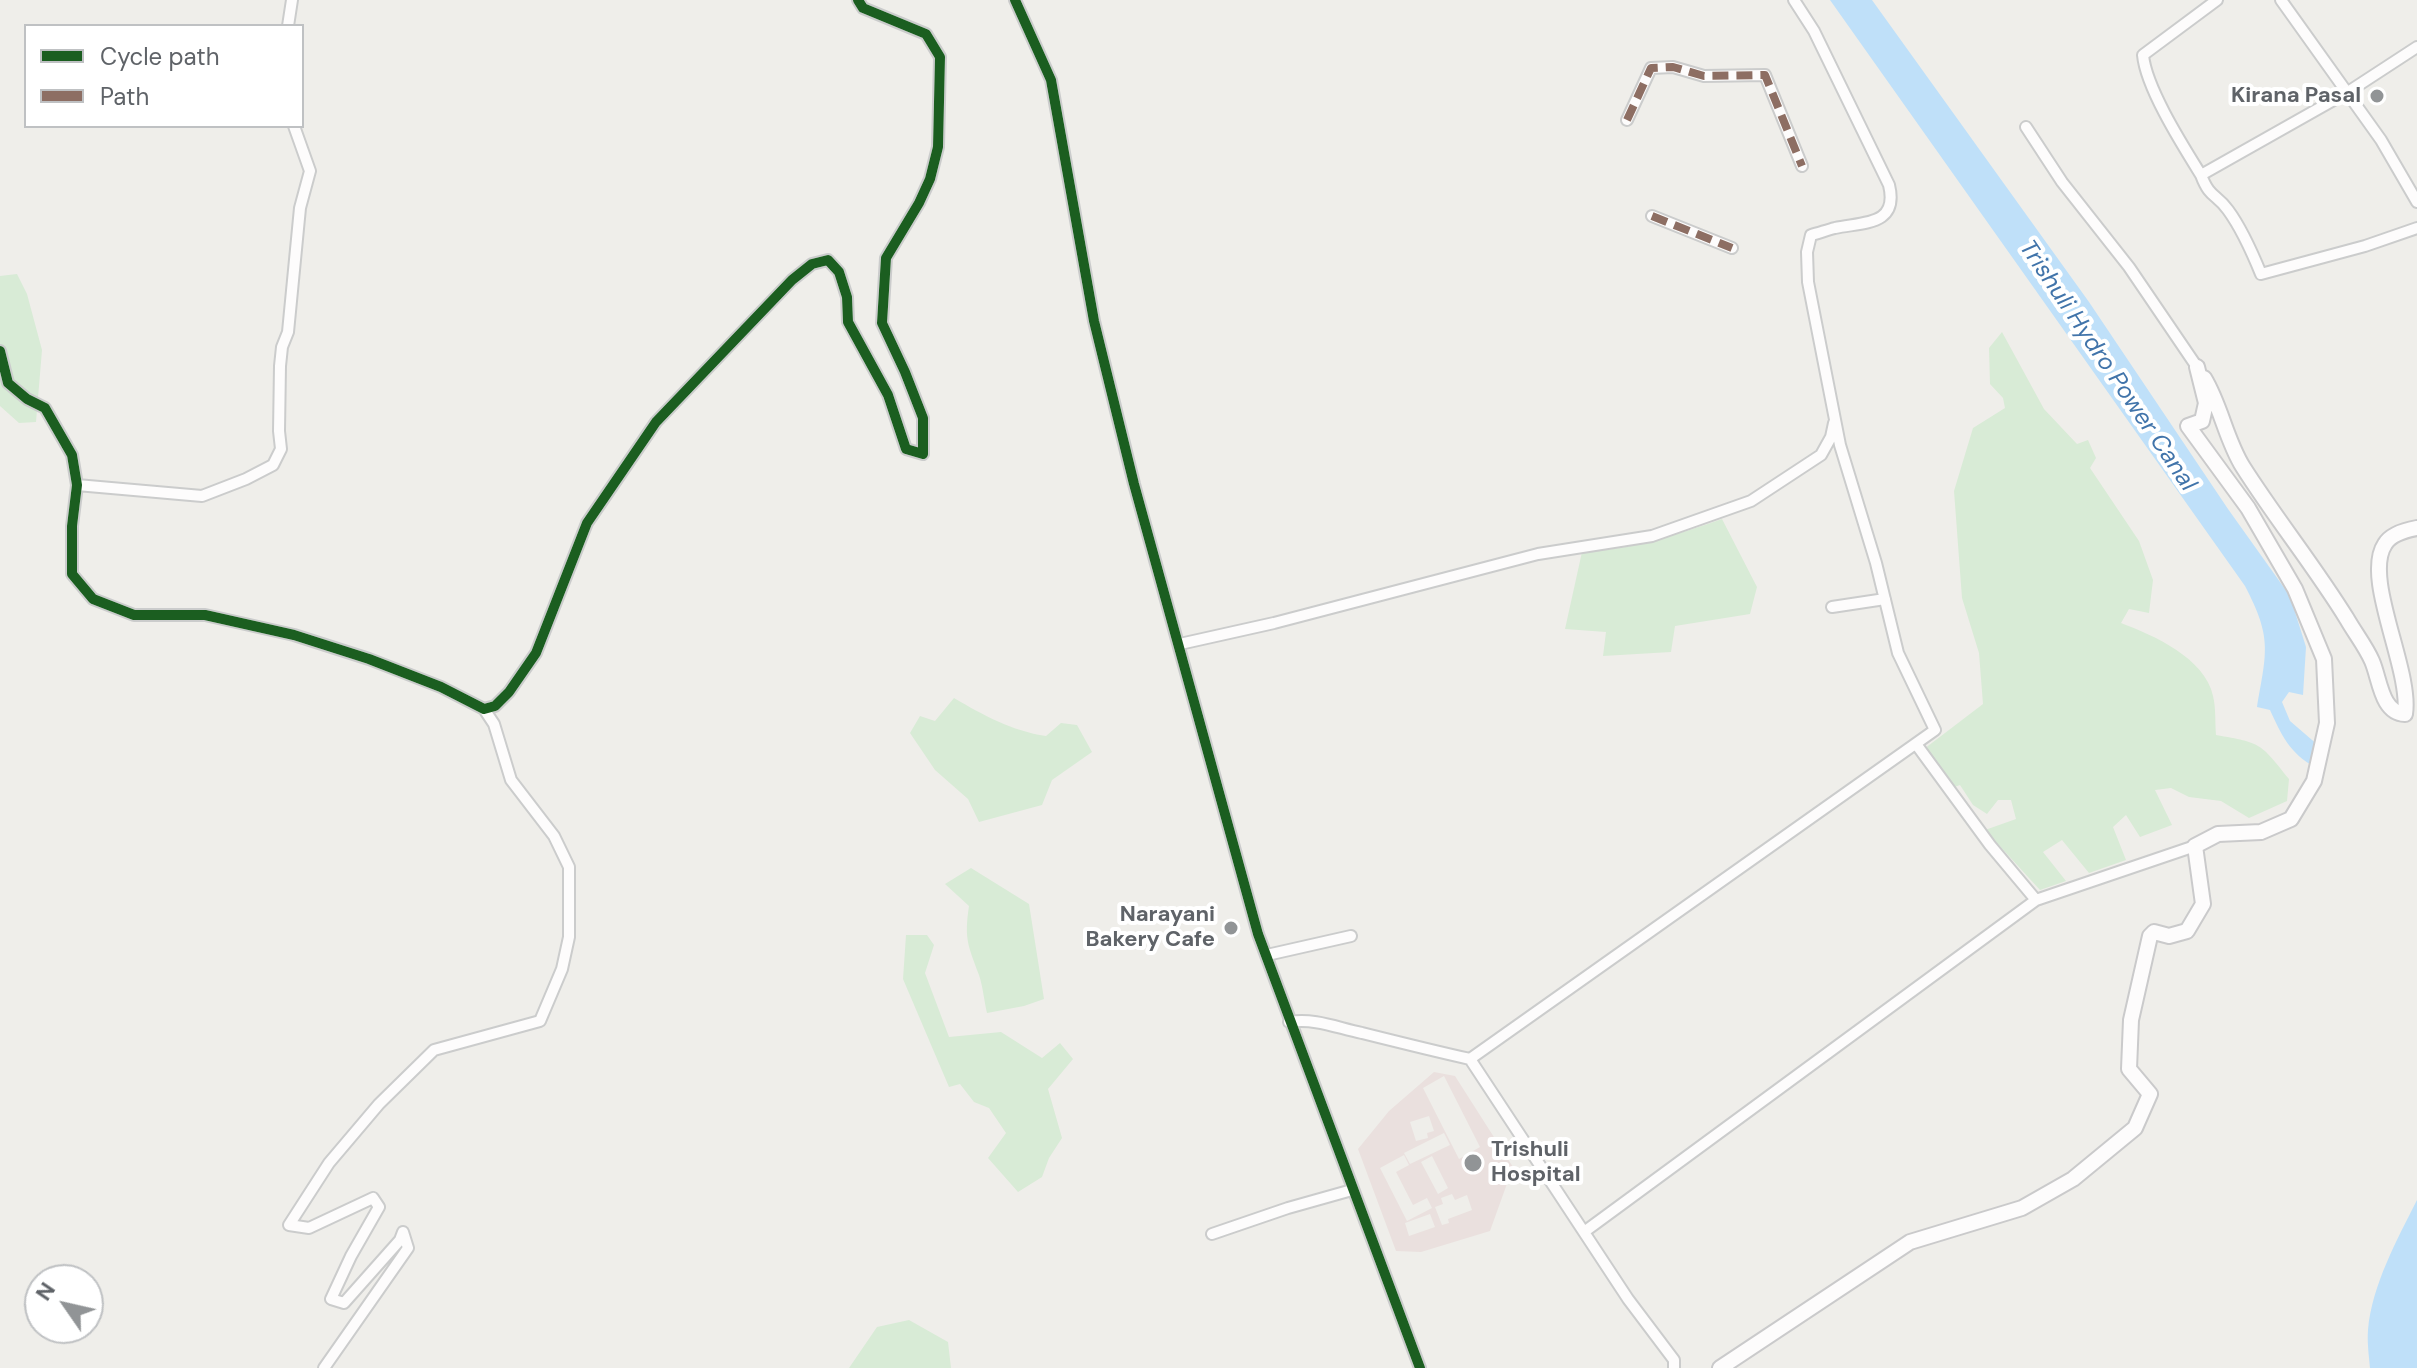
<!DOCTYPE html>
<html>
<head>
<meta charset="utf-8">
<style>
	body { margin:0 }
	#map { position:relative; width:2417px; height:1368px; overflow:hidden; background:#efeeea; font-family:"DM Sans",sans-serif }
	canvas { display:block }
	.legend { position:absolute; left:24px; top:24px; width:280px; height:104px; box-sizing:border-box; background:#fff; border:2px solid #bfc1c3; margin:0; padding:10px 14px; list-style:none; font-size:24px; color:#5f6368 }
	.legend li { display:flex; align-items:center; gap:16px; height:40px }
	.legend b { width:40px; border:2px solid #bfc1c3 }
	.north { position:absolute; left:24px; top:1264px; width:80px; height:80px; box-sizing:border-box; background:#fff; border:2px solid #bfc1c3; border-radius:50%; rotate:304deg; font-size:22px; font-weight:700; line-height:32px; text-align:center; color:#5f6368 }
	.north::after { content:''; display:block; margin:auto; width:28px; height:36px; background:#919496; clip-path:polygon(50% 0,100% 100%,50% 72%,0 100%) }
</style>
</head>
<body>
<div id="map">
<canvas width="2417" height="1368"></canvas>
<ul class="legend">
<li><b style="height:10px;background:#1b5e20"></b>Cycle path</li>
<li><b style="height:10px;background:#8d6e63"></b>Path</li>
</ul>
<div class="north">N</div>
</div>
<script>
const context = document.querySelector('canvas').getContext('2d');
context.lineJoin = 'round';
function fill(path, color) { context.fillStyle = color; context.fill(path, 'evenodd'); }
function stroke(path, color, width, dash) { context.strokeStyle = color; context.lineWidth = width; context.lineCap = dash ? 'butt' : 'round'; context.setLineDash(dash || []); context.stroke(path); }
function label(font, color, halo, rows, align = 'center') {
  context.font = font + ' "DM Sans",sans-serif'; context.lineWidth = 8; context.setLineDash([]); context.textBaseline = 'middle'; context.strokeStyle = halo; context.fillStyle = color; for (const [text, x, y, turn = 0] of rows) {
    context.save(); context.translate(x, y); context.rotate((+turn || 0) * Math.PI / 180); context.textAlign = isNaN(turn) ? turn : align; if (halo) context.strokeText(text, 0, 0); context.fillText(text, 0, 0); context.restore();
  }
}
fill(new Path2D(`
	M1434,1072L1455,1076L1513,1167L1490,1231L1421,1252L1396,1251L1358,1149L1389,1111ZM1444,1076L1480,1147L1459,1159L1423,1088ZM1429,1116L1434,1131L1427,1133L1428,1138L1416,1141L1410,1122ZM1444,1133L1450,1145L1410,1164L1404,1153ZM1404,1155L1409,1165L1396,1172L1413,1205L1427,1198L1432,1208L1407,1221L1380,1168ZM1432,1156L1448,1188L1438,1194L1421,1162ZM1452,1194L1455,1200L1467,1195L1472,1210L1448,1219L1449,1223L1442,1225L1435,1207L1443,1204L1441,1198ZM1430,1214L1435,1227L1409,1236L1405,1223Z`), '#eae0de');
fill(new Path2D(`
	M17,274L27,294L42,350L36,422L19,423L0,406V276Z
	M2002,332L2044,409L2077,444L2088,440L2096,458L2090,468L2139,541L2153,580L2149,613L2129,609L2121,623C2153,635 2205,658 2213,696C2216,708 2215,722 2216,735C2262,743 2260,743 2289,779L2287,801L2249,818L2221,801L2189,797L2171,788L2155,790L2172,825L2140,837L2126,815L2113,827L2126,860L2089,873L2062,840L2043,852L2066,881L2040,890L1985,830L2016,819L2011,800H1998L1987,814L1973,805L1960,785L1952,788L1924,749L1983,704L1979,653L1962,598L1954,491L1973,428L2005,408L2003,398L1990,384L1989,348Z
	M1722,519L1757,587L1750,614L1675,626L1671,652L1603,656L1606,632L1565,629L1582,552C1630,550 1676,535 1722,519Z
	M954,698C983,715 1012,731 1046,736L1061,723L1077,725L1092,752L1052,780L1042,805L979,822L968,799L935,770L910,733L920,716L935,721Z
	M971,868L1029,904L1044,999L1024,1006L987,1013C984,1000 983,987 979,975C968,945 964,939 969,906L945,884Z
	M906,935H927L934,945L925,973L949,1037L1001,1032L1042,1058L1060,1043L1073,1059L1048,1089L1062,1138L1049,1158L1042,1177L1018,1192L988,1158L1006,1133L989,1108L974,1102L960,1084L949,1087L903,979Z
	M909,1320L948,1342L951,1368H849L877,1327Z`), '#d8ebd6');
fill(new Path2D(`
	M1830,0H1872L2089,302L2228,509L2290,596L2306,647L2303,695L2289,692L2282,702L2290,721L2319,746L2315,767C2290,754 2281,734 2270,710L2257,707C2267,650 2272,638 2245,586Z
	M2417,1200V1368H2370C2369,1356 2367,1343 2368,1330C2372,1285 2397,1240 2417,1200Z`), '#bfe0f9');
const street = new Path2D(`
	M1015,0L1051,80L1094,321L1134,484L1258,934L1420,1368
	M2281,0L2381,140L2417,202
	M288,26L292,0
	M2417,47L2348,92L2201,175C2210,199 2216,193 2228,210C2242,229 2252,252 2261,274L2365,246L2417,228
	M1627,120L1651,68L1673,67L1704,76L1765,75L1802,166
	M2026,127L2062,182L2129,267L2197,367
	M2201,175C2183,146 2146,88 2143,55L2217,0
	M1652,216L1732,248
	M0,351L8,383L27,399L45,408L72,455L77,485L72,526V574L93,599L134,615H205L294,635L369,659L441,687L484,709L495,706L509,692L536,653L587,523L656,422L792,280L812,264L828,260L839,272L847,297L848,322L888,395L906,449L923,454V418L905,372L882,323L886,258L919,203L930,179L938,147L940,57L926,34L863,8L858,0
	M77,485L202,496L246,479L273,465L281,449L279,431L280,366L282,347L288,332L300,208L310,171L294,126
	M1832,607L1885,599
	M1180,644L1274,623L1538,554L1652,536L1751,501L1821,455L1831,437L1834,423
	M1916,744L1990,845L2036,900L2195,846
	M1267,955L1351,936
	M1289,1022C1316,1018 1337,1028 1362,1033C1398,1042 1434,1051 1470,1059L1628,1299L1674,1360V1368
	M1470,1059L1935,730L1898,653L1876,563L1840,445L1808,282L1807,252L1811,235C1819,233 1827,230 1835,228C1863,222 1899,226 1889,185L1814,31L1794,0
	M1584,1232L2036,900
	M1212,1234L1288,1208L1352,1190
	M324,1368L408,1248L403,1232L400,1240L344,1303L331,1299L351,1256L379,1207L373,1198L309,1228L289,1225L329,1163L379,1104L434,1050L540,1021L562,969L569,937V867L554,836L511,780L494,724L484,709`);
const secondary = new Path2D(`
	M2204,378C2221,406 2226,440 2243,467C2276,519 2315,567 2347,619C2355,633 2366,647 2372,661C2380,679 2381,713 2405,714C2412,670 2362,578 2385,544C2391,534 2406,530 2417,528
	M1720,1368L1910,1242L2022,1208L2073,1179L2135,1128L2150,1094L2129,1069L2131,1020L2150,936L2154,932L2169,936L2187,931L2203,904L2195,846L2218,834L2261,832L2291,819L2314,781L2327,723L2324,659L2295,589L2248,508L2188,426L2202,421L2206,403L2197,367`);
stroke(street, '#cbcccc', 14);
stroke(secondary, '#cacacb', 18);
stroke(street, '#fdfcfc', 10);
stroke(secondary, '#fdfcfc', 14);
stroke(new Path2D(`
	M1627,120L1651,68L1673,67L1704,76L1765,75L1802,166
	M1652,216L1732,248`), '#8d6e63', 8, [16, 8]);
stroke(new Path2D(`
	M1015,0L1051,80L1094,321L1134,484L1258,934L1420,1368
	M0,351L8,383L27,399L45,408L72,455L77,485L72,526V574L93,599L134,615H205L294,635L369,659L441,687L484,709L495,706L509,692L536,653L587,523L656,422L792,280L812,264L828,260L839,272L847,297L848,322L888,395L906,449L923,454V418L905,372L882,323L886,258L919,203L930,179L938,147L940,57L926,34L863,8L858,0`), '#1b5e20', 10);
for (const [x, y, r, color] of [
	[2377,96,8,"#919496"],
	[1231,928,8,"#919496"],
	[1473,1163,10,"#919496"]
]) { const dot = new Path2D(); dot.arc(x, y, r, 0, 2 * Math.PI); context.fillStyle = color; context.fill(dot); stroke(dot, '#fff', 3); }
label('bold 22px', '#5f6368', '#fff', [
	["Kirana Pasal",2361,96],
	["Narayani",1215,915],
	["Bakery Cafe",1215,940],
	["Trishuli",1491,1150,"left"],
	["Hospital",1491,1175,"left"]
], 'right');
label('italic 24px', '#4174aa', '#fff', [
	["Trishuli Hydro Power Canal",2107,366,56]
]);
</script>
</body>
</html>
